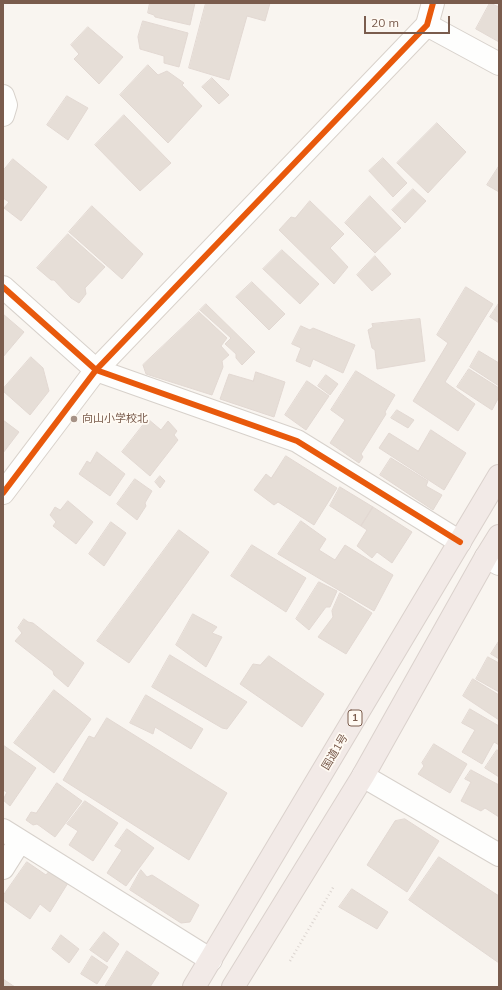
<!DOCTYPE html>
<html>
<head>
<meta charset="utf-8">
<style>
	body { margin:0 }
	#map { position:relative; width:502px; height:990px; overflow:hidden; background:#f9f5f0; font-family:Mulish,sans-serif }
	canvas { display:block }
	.frame { position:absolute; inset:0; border:4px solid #7a5c4d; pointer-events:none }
	.scale { position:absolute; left:364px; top:16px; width:86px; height:18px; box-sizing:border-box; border:2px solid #7a5c4d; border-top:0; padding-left:5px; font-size:12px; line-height:14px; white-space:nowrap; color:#7a5c4d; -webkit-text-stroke:3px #fffaf3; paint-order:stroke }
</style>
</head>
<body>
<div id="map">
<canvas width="502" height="990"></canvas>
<div class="frame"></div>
<div class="scale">20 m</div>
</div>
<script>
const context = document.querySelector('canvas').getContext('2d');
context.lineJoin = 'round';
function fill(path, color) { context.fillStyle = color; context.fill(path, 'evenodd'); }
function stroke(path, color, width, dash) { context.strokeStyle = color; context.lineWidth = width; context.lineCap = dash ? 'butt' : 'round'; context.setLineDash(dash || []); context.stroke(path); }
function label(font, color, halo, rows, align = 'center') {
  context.font = font + ' Mulish,"Noto Sans JP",sans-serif'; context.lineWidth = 3.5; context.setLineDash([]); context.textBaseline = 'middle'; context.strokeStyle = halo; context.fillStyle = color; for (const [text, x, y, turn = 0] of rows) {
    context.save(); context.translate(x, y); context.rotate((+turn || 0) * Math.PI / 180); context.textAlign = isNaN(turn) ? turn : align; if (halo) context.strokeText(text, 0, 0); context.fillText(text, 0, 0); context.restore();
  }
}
const building = new Path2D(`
	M150,3H195L190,25L155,17L154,15L148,13Z
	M206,3H270L265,21L247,16L229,80L189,68Z
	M490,3L499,7V42L476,29Z
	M143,21L188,33L179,67L164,63V56L140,49L138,37Z
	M88,27L123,57L99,84L74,59L79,54L71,45Z
	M148,65L158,75L167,71L184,83L182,85L202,106L168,143L120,95Z
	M212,78L229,95L219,104L202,87Z
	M67,96L88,108L68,140L47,125Z
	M124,115L171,163L140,191L95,145Z
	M437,123L466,152L428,193L397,163Z
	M383,158L407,183L393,197L369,171Z
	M13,159L47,187L21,221L4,208L9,202L3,198V171Z
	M499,166V192L487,185Z
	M413,189L426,201L405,223L392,210Z
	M370,196L401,228L375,253L345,223Z
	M310,201L344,234L330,248L348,267L334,284L279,230L291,217L295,218Z
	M92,206L143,254L122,279L69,232Z
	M68,234L105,267L85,288L86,294L79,303L71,298L54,280H51L37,268Z
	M282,250L319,284L300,304L263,269Z
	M375,256L391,274L372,291L357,275Z
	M252,282L285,314L269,330L236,297Z
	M466,287L493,304L445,382L475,404L458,431L413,401L448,343L437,335Z
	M499,303V323L490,317Z
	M206,304L255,352L242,365L236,358V354L225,344L231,338L200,310Z
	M199,312L227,338L221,346L229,355L222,361L223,367L212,395L146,374L143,365Z
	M3,314L24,332L3,357Z
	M420,319L425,361L377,369L375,350L372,348L368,330L373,327L372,324Z
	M301,326L310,330L313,328L355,345L343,373L313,359L310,367L296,361L301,348L292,344Z
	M479,351L499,363V386L470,367Z
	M31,357L43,368L49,391L30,415L3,391V389Z
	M469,369L499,388V397L492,410L457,387Z
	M356,371L395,395L385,412L386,414L361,454L363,457L359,463L330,443L345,420L331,410Z
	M256,372L285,382L274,417L220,399L229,374L253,381Z
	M326,375L338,384L330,395L318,386Z
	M307,381L329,396L306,430L285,415Z
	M397,410L414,420L408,428L391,418Z
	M148,419L161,430L168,421L177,431L174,435L178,440L150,476L122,452Z
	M3,420L19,432L3,453Z
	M431,430L466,453L444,490L379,448L389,433L418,451Z
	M97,452L125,474L110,496L79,474L87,461L90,463Z
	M286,456L337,488L314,525L278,502L274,505L254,490L266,474L271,478Z
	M391,458L428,481L426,486L442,495L433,510L380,475Z
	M160,476L165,481L160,488L155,482Z
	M135,479L152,491L145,503L146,506L137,520L117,504Z
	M340,487L373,507L361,526L330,506Z
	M68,501L93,522L76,544L53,526L56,522L50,515L55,507L60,510Z
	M373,507L412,532L392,563L377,552L372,558L357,546L367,530L361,526Z
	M301,521L326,539L319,550L335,560L345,545L393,575L374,611L278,554Z
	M111,522L126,533L104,566L89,554Z
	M179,530L209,552L129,663L97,641Z
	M252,545L306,578L286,612L231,576Z
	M319,582L337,591L330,607H326L309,630L296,619Z
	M340,593L372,613L346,654L318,637L333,617L332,611Z
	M193,614L217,627L212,633L222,637L206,667L176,645Z
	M24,619L28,622L33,623L84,663L68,687L54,675L53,671L15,641L22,633L18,628Z
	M499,641V659L491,654Z
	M170,655L247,702L227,729L222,728L152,687Z
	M269,656L324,694L302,727L240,684L253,664L260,665Z
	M488,657L499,663V692L476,679Z
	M473,679L499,695V720L463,696Z
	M54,690L91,719L54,773L14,743Z
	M146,695L203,729L191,749L155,727L153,734L130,723Z
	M470,709L499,726V745L494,742L482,764L462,752L475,730L462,723Z
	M107,718L227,793L189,860L63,780L89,736L94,738Z
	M434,744L467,764L450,793L418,774L424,766L422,763Z
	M3,745L36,768L10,806L3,800L7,792L3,790Z
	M497,750L499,751V777L485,768Z
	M471,770L499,785V817L485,808L481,811L461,801L471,782L465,779Z
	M57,783L82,801L55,837L37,824L33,825L26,820L31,812L36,813Z
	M85,801L118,823L93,861L69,845L78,831L67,824Z
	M405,819L439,841L407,892L367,865L395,821Z
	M127,829L154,848L126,886L107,873L122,850L115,846Z
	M439,857L499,896V963L409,900Z
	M27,862L46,875L50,870L68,883L50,912L40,904L30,919L3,900V896Z
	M141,870L147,877L152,875L199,905L190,922L181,923L130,890Z
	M352,889L388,912L377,929L339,907Z
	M104,932L119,944L107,962L90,950Z
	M61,935L79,949L69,963L52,949Z
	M127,951L159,973L150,987H105Z
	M92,956L108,967L97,984L81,974Z
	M3,979L15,987H3Z`);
fill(building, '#e6ded7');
stroke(building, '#e2d8d2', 1);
const street = new Path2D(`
	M427,25L499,64
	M3,96L6,105L3,115
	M3,287L96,370L297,441L460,542
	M486,557L499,564
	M363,776L499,855
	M3,830L211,960
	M3,868L20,841`);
const secondary = new Path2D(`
	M3,493L96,370L427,25L433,3`);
const highway = new Path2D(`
	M194,987L499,476
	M233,987L363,776L486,557L499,536`);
stroke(street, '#d7d1cb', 24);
stroke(secondary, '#d9d2cb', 24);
stroke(highway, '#dad1cc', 24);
stroke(new Path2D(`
	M290,961L334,886`), '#dcd5d0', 2.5, [1, 3]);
stroke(street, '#fefefd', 22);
stroke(secondary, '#fefefd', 22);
stroke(highway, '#f2eae7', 22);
stroke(new Path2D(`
	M3,287L96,370L297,441L460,542
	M3,493L96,370L427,25L433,3`), '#e8590c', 6);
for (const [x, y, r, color] of [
	[74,419,4,"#a69286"]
]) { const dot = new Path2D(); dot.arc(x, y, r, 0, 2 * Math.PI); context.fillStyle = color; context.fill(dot); stroke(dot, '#fffaf3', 1.5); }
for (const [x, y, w] of [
	[355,718,14]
]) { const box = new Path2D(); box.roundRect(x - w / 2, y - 8, w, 16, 3); context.fillStyle = '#fffaf3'; context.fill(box); stroke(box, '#7a5c4d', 1); }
label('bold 10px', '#7a5c4d', null, [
	["1",355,718]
]);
label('11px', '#7a5c4d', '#fffaf3', [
	["向山小学校北",82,419]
], 'left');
label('11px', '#7a5c4d', '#fffaf3', [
	["国道1号",335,752,-59]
]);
</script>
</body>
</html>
